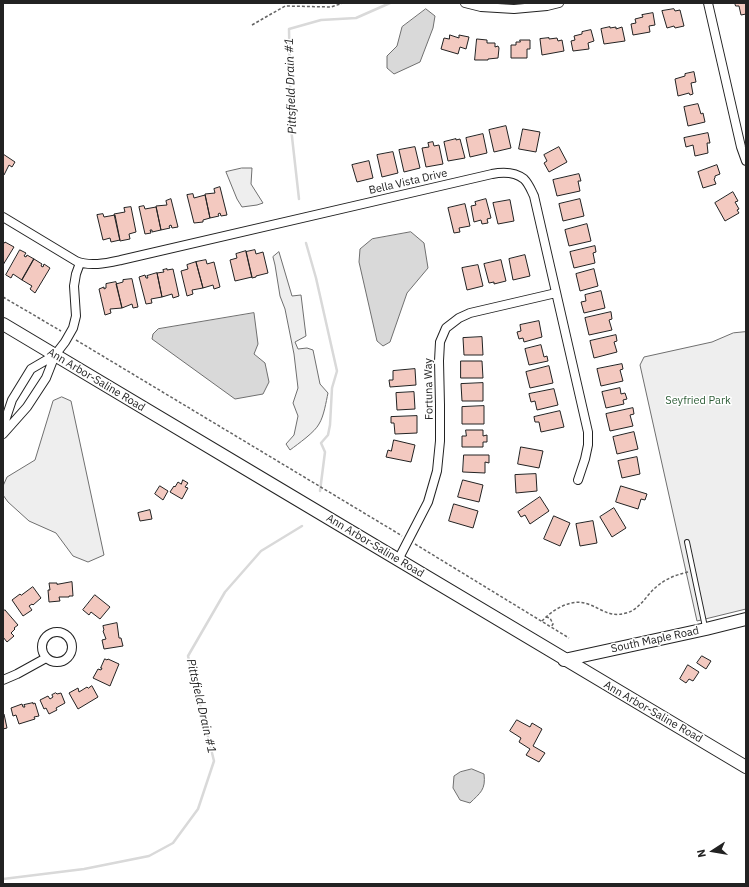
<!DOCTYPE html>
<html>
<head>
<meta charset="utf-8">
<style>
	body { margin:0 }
	#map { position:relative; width:749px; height:887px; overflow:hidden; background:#fff; font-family:"IBM Plex Sans",sans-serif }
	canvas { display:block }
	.frame { position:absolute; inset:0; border:4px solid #222; pointer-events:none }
	.north { position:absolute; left:693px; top:831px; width:40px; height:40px; -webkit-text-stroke:3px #fff; paint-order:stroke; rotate:258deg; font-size:11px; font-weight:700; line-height:16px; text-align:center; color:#222 }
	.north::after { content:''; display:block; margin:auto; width:14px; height:18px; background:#222; clip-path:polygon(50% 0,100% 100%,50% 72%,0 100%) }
</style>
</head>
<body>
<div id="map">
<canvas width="749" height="887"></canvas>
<div class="frame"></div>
<div class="north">N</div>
</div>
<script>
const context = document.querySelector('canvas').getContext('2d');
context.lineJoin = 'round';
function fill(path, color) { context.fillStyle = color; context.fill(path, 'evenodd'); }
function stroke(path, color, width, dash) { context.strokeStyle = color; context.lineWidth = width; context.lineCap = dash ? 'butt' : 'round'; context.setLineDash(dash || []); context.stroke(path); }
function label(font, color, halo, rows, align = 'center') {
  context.font = font + ' "IBM Plex Sans",sans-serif'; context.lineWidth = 3; context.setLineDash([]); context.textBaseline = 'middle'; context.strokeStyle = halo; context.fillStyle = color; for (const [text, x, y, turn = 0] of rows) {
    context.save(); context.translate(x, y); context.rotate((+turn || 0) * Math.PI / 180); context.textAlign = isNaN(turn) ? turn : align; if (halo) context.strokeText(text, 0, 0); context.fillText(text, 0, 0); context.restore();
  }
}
const green = new Path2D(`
	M242,168H252L251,184L263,203L257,205L242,207L237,199L226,172Z
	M279,252L292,296L301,295L306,336L295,342L298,349L307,348L313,350L320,384L328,393C326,402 324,416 319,424C315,432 298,444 290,450L286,444L294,435L298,416L293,403L298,388L294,354L285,309L280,296L275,265L273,257Z
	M746,332V609L697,621L640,365L644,357L712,342L733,333Z
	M62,397L71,401L104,555L88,562L73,556L56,533L29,521L8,502L3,495V486L7,477L35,460L53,401Z`);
fill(green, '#eee');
stroke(green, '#6f6f6f', 1);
const water = new Path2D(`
	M426,9L435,16L433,28L420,62L394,74L387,68V56L397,46L402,27Z
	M411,232L424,243L428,268L407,293L390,342L383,346L377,341L359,262L360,249L372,239Z
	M254,313L258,344L254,354L265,363L269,382L263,394L235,399L152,339L153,334L158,329Z
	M472,769L484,774C486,790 480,793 470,803L460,800L453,788L454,776L460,772Z`);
fill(water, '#d9d9d9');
stroke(water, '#6f6f6f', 1);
stroke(new Path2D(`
	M299,199L291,128L289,29L321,20L356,18L390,3
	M306,243L316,278L337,371L332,388L330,425L328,435L321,443L325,452L320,491
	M3,879L84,869L149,856L173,843L198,809L214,761L188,656L225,592L261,551L302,526`), '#d9d9d9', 2.5);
const building = new Path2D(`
	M735,3H746V14L741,15L739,6H736Z
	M674,9L675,11L680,10L684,26L675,28L674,26L667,28L662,11Z
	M653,13L655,25L649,26L650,32L633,35L631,24L636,23L635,19L643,17L642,15Z
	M610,27V28L616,27V29L622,27L625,41L604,44L601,29Z
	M591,30L594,41L588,43L589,49L573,51L571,41L575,40L574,36L582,34V32Z
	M450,35L459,38V35L469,37L466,49L460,47L458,54L441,49L444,38L449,39Z
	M549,38V39L557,38L558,41L562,40L564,51L542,55L540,39Z
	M477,39L487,40V43H495V47L498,46L499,48L498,58L488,59V60H475Z
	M520,40H530V49H527V58H511V45H516V42H520Z
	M694,72L696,82L691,83L693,94L690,95L689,93L678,96L675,79L685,76V74Z
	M698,104L701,114L703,113L705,122L688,126L684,107Z
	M506,126L511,148L494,152L489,130Z
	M523,129L540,132L536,152L519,149Z
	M708,133L710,143H707L708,153L695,156L693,145L686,147L684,138Z
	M483,134L487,153L470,157L466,138Z
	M456,139V140L460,139L465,158L448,161L444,142Z
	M433,142L434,146L439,145L443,164L426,167L422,148L429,147L428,143Z
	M415,147L420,168L404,172L399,150Z
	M559,147L567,162L549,172L544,163L547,161L544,155Z
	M393,152L398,173L382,177L377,155Z
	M3,154L15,162L12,167L9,165L4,175L3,174Z
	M369,161L373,178L357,182L352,165Z
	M717,165L720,174L715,176V178L714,179L716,184L703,188L698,172Z
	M579,174L581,181H578L580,191L557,196L553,180Z
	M220,187L227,215L221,216L220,213L218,214L219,216L210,218L205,194L215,193L214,189Z
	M733,192L738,201L735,202L739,209L737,210L739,213L725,221L715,203Z
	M193,194L194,198L205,195L210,218L203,220V222L194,223L187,195Z
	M171,199L178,227L172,228L171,225L169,226L170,228L161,230L156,206L167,205L166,201Z
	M486,199L491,218L487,219L488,223L482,224L481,220L474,222L471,206L476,205L475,202Z
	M580,199L584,216L563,221L559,204Z
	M510,200L514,221L498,224L493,203Z
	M465,204L470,226L459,228L460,232L454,233L448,208Z
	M144,206L145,209L156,207L161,230L152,232V230H150L151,233L145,234L139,207Z
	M131,207L136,232L129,234L130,239L120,241L114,214L125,212L124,208Z
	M103,214L104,217L115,215L120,240L111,242L110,238L103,240L97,215Z
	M587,224L591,241L569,246L565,230Z
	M3,242L5,243V242L14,247L3,265Z
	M595,246L596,252L593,253L595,263L574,268L570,252Z
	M20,250L26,253L24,256L26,257L27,255L34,259L22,280L13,274L11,278L6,275Z
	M255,250L256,254L263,252L268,273L256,276V277L252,278L246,252Z
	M246,251L252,277L235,281L230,260L237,258L236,254Z
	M525,255L530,276L513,280L509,259Z
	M34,259L42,264L41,266L43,267L44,264L50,268L35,293L30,289L32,286L22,280Z
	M206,260L207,264L214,262L220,287L214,289L213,285L203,288L196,262Z
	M501,260L506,281L494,284V282L489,283L484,264Z
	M196,262L203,288L192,290L193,294L187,296L181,271L188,269L187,265Z
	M478,265L483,286L467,290L462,268Z
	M167,269V270L173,269L179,296L173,298L172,294L162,297L157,273L164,272L163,270Z
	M594,269L598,286L580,291L576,274Z
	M157,273L162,297L151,299L152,303L146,304L139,277L145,275L146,278H148L147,276Z
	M132,279L138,307L133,308L132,304L122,308L116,284L123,282V280Z
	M116,282L122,308L110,309L111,313L105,315L99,289L104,287V289L106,288V284Z
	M601,291L605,308L584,313L581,302L586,301L585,295Z
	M611,312L612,319L609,320L612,330L589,335L585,318Z
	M539,321L542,337L524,342L523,338L519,339L517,332L521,331L520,325Z
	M616,335L617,341L614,342L617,352L594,358L590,341Z
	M482,337L483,355H464L463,338Z
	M541,345L544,357L547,356L548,361L529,365L525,349Z
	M461,361H482L483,378H461Z
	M622,364L623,369L620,370L623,381L601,386L597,369Z
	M549,366L553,383L530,388L526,372Z
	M415,369L416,385L390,387L389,380H393V371Z
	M483,383V401H462L461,384Z
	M620,388L621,394L625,393L627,399L623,400L624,404L606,408L602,392Z
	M554,389L558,405L537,410L535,401L531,402L529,394Z
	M414,392L415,409L397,410L396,393Z
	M484,406V424H462V407Z
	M633,408L634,414L630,415L633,426L610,431L606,414Z
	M560,411L564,427L541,432L539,422H535L534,417Z
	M417,416V433L395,434L394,423H391V417Z
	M466,430H483V436L487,435V442H483V447H462V436H466Z
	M634,432L638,449L617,454L613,437Z
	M394,440L415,445L411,462L386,457L388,450L391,451Z
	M521,447L543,451L539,468L518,464Z
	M464,455H489V463L485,462V473L463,472Z
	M637,457L640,474L622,478L618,461Z
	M536,474L537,491L516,493L515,475Z
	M183,480L188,483L185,487L188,488L182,499L170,492L174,486L175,487L178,482L181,484Z
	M463,480L483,485L479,502L458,497Z
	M160,486L168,491L163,500L155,494Z
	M621,486L647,494L645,500L641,499L638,509L616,502Z
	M540,497L549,511L530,524L525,515L521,517L518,512Z
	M454,504L478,511L473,528L449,521Z
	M614,508L626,528L612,537L600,517Z
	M150,510L152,519L140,521L138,513Z
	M554,516L570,523L560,546L544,539Z
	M593,521L597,543L580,546L576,524Z
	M72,582L73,596H69V597H59L60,601L49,602L48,590H50L49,583H57V584Z
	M33,587L41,598L33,605L32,604L29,606L32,610L23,616L12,600L20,594L21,595Z
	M95,595L110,607L100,619L91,612L89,615L83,610Z
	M5,610L18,625L14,628L15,629L11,633L14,636L7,642L3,637V612Z
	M117,623L119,638H121L123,646L104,649L102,640L106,639L103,631L104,630L103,626Z
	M702,656L711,661L706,669L697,663Z
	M105,659L107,660L108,659L119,664L110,686L93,678L98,669L101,670L102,668H101Z
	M688,665L699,672L693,681L689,679L686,683L680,679Z
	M92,686L98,697L78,709L69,693L78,688L79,692L87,687L88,688Z
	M56,693L57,694L61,693L65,703L56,708L57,710L49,714L46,708L44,709L40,700L48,696L50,699L53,697L52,695Z
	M33,703V704L35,703L39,716L34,717L35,719L19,724L16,715L13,716L11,708L22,704L23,707H25L24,705Z
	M3,714H4L7,728L3,729Z
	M517,720L530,727L532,723L542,729L533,746L545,753L539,762L526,755L530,749L519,742L521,738L510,731Z`);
fill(building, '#f3c9c0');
stroke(building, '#222', 1);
const service = new Path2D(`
	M687,542L705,627`);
const minor = new Path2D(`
	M465,3L481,7L514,9L547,6L559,3
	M708,3L741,147L746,161
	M3,217L76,261C90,267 107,263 121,260L492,174C502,172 515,172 524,179C529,184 531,190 534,196L588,432V445L585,459L578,480
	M3,427L12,400L31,369L55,355
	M3,434L27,407L46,378L55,355L65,342L73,328L76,316L74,286L76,274L80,263
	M398,560L428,502L437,471L440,441V405L439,361L440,342L446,328L459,318L470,313L556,293
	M42 647a15 15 0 1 1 30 0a15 15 0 1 1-30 0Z
	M3,680L17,674L46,658`);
const secondary = new Path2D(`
	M3,324C251,471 498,621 746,767
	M564,660L706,629L746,619`);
stroke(service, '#222', 6);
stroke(minor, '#222', 10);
stroke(secondary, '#222', 14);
stroke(new Path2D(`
	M252,25L285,6L331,7L343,3
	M3,297L61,331
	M76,340L394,531L402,536
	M415,544L569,638
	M546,617L550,618L553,624L551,627
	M542,621C553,609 572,598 588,604C602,609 610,618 626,613C639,610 646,596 655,588C665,579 675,575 688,572`), '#646464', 1.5, [3, 2]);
stroke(service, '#fff', 4);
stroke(minor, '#fff', 8);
stroke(secondary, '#fff', 12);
label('11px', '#222', '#fff', [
	["Bella Vista Drive",408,182,-13],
	["Ann Arbor-Saline Road",96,380,31],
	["Fortuna Way",429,389,-91],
	["Ann Arbor-Saline Road",375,546,31],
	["South Maple Road",655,640,-12],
	["Ann Arbor-Saline Road",653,712,30]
]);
label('11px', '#2f5e38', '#fff', [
	["Seyfried Park",698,401]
]);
label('italic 12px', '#222', '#fff', [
	["Pittsfield Drain #1",291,86,-92],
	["Pittsfield Drain #1",201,706,77]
]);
</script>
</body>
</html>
